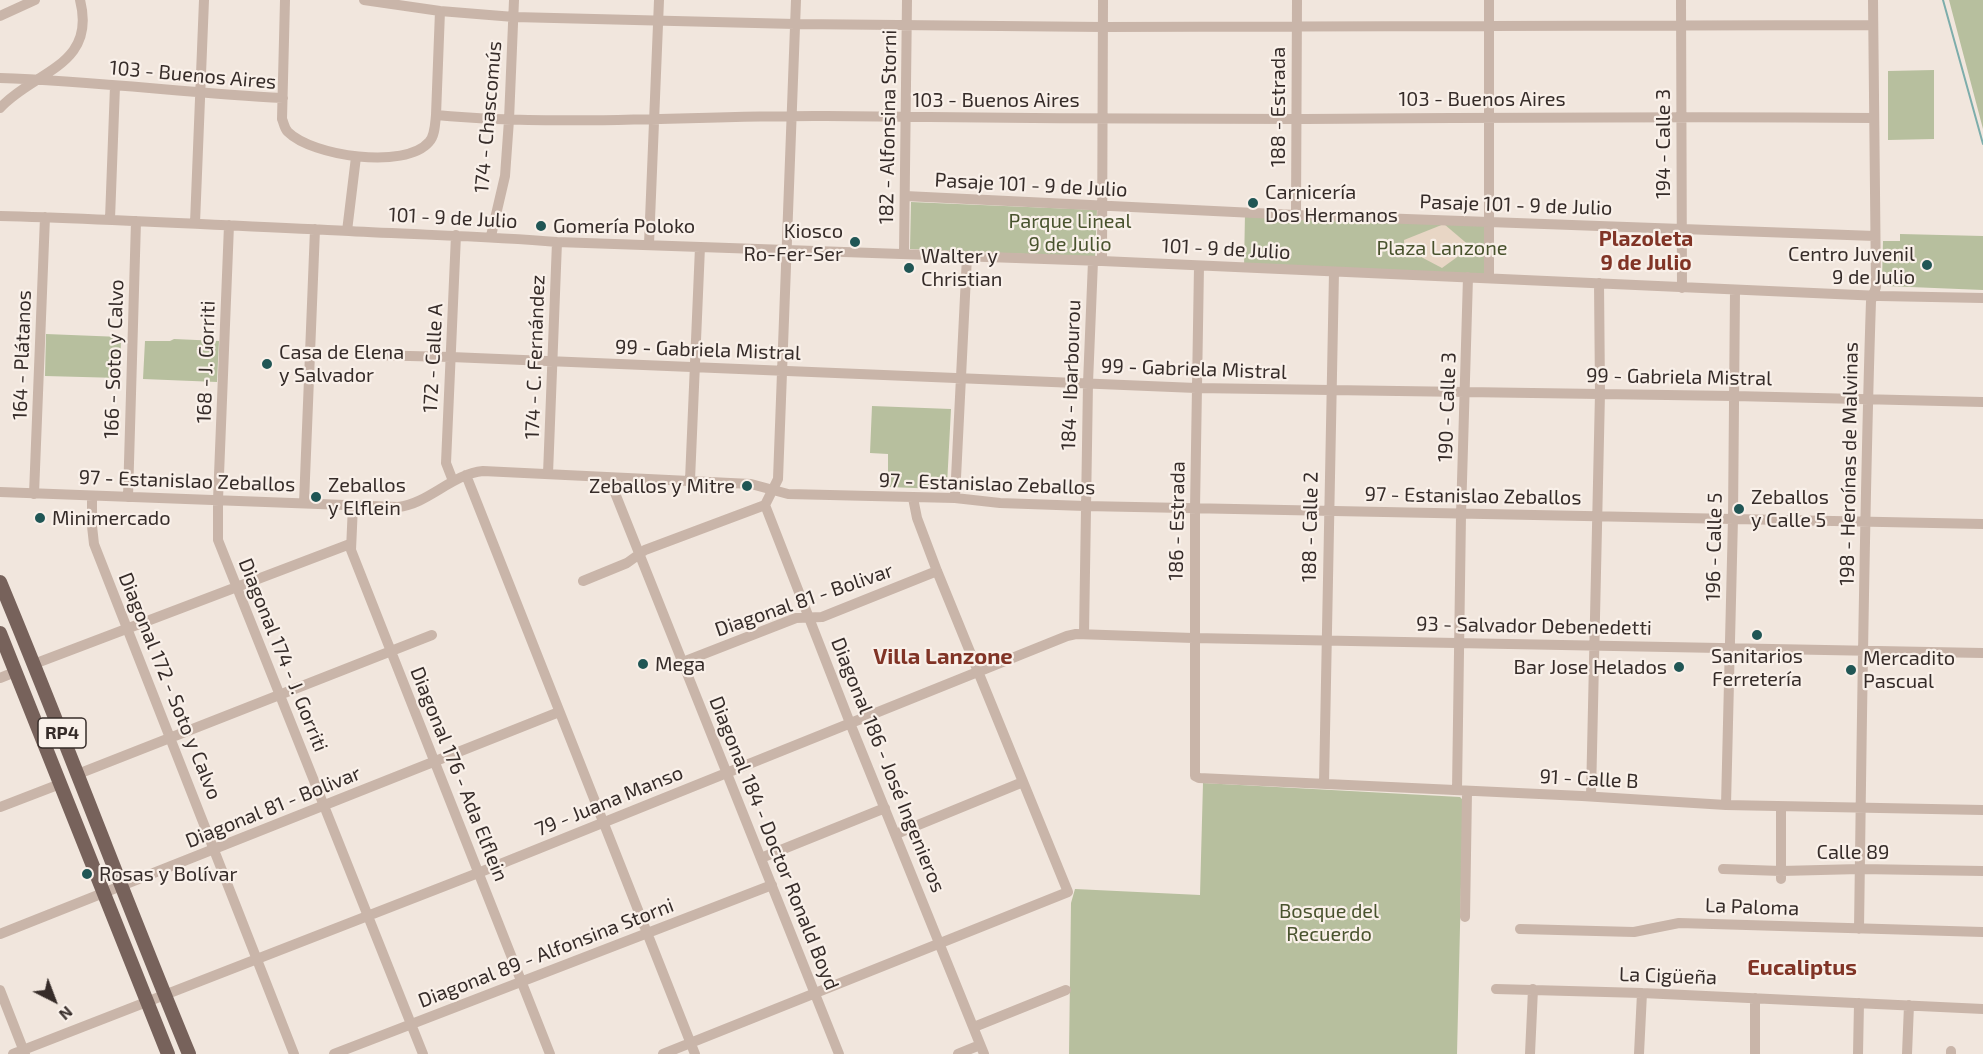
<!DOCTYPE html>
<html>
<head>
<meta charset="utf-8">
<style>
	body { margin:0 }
	#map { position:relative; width:1983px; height:1054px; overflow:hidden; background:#f1e6dd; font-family:"Exo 2",sans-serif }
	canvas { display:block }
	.north { position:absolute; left:24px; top:970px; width:60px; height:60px; -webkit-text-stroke:4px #f9f0e9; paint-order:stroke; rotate:138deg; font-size:16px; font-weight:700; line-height:24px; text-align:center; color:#362c29 }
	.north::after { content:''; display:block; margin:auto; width:21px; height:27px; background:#362c29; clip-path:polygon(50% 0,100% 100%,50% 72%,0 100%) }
</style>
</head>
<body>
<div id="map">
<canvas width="1983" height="1054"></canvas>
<div class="north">N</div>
</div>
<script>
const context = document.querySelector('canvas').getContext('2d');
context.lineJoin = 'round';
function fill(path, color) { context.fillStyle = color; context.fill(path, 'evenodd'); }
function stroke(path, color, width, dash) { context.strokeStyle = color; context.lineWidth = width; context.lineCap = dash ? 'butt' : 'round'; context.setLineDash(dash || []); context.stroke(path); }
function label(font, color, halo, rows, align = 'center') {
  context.font = font + ' "Exo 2",sans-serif'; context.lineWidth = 4.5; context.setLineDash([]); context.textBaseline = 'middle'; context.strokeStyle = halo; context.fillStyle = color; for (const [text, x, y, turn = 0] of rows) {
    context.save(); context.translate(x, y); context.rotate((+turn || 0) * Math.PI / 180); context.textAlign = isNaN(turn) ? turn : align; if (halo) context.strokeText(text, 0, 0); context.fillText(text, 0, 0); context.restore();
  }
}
fill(new Path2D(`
	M1949,0H1983V129Z
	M1934,70V139L1888,140V71Z
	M911,202L1097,210L1095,257L910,249Z
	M1245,213L1489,222V278L1244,268Z
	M1900,234L1983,236V290L1886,286L1882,280L1883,241H1900Z
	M46,334L121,337L120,378L45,376Z
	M174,339L219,341L217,382L143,379L145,341H170Z
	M872,406L951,409L947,485L940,489L888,487V454L870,453Z
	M1203,783L1460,797L1463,800L1457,1054H1069L1071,903L1075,889L1200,895Z`), '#b7bf9e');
fill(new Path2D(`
	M1444,224L1471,247L1442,268L1404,248V240Z`), '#e8d6c5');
stroke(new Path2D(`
	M1943,0L1983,144`), '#7dadab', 2);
stroke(new Path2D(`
	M285,0L282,119C284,123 284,128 288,132C312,156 405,170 429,142C435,136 435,124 436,115C566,127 696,115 826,116C982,118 1139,119 1295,119C1488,118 1681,116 1873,118
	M364,0L440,11L514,17L795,24L1103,27L1873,25
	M1681,0L1682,288
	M0,16L35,0
	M0,78C94,81 188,93 283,98
	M0,108C34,71 97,66 80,0
	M436,115L440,11
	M905,196L1296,215L1875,236
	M1296,215L1297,0
	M0,216C116,219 233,226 349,231C419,235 488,236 557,242L1102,261L1880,296L1983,298
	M110,219L115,86
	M195,223L204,0
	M229,225L218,500V540L423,1054
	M347,231L356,157
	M491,236L505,176L509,120L514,0
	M649,244L659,0
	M904,254L907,0
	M1102,261L1103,0
	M1199,266L1195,508V776L1199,778L1582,796L1726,805L1983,810
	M1489,278V0
	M368,355L451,357L1196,388L1734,396L1983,402
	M548,474L557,242
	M466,475L695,1054
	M609,478L839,1054
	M690,480L700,247
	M453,481L446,463L456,235
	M0,492L398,507C428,504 452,474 483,471L751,484L788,494L955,498L1000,503L1085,506L1983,524
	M34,494L45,217
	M92,496V526L94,544L294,1054
	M128,497L136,221
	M955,498L967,256
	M304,503L315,229
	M353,505L351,550L550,1054
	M765,505L850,723L984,1054
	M765,505L778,479L796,0
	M583,581L627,563L645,550L765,505
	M1084,634L1088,383L1093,261
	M683,662L796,618L822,617L937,571
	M34,664L350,544
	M0,678L15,672
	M78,774L432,635
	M1324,784L1334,272
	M1457,790L1461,515L1468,277
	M1591,796L1600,393L1599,283
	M1726,805L1733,518L1735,290
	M0,807L60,784
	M896,834L1023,782
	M761,858L885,808
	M1723,869L1781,871L1860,869L1983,871
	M1781,879V807
	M1465,917L1467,792
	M1520,929L1634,932L1679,923L1983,932
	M1859,929C1862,720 1864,511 1871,301L1876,287L1873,0
	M0,934L559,712
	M1496,989L1642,993L1983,1009
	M0,990L25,1054
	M1755,998V1054
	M974,1027L1066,990
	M13,1054L478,873L1067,636L1076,634L1193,638L1983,653
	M334,1054L772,885
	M663,1054L1068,892L937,571L917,518L913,498
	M958,1054L980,1045
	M1530,1054L1533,989
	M1639,1054L1642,993
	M1858,1054L1859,1003
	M1907,1054L1909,1005
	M1951,1054V1051`), '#c9b5a9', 10);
stroke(new Path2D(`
	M0,582C65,738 124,897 189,1054
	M0,633L168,1054`), '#77625b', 14);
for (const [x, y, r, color] of [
	[1253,203,6,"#205655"],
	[541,226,6,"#205655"],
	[855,242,6,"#205655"],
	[1927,265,6,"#205655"],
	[909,268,6,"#205655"],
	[267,364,6,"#205655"],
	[747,486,6,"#205655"],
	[316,497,6,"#205655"],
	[1739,509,6,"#205655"],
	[40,518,6,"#205655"],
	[1757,635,6,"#205655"],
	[643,664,6,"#205655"],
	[1679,667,6,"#205655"],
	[1851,670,6,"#205655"],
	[87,874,6,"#205655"]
]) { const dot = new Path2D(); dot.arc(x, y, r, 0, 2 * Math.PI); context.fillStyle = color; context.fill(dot); stroke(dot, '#f9f0e9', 2); }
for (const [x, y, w] of [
	[62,733,48]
]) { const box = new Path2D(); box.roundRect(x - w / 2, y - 15, w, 30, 4.5); context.fillStyle = '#f9f0e9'; context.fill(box); stroke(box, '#362c29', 1.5); }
label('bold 18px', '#362c29', null, [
	["RP4",62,733]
]);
label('20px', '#362c29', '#f9f0e9', [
	["103 - Buenos Aires",193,75,5],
	["103 - Buenos Aires",1482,99],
	["103 - Buenos Aires",996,100],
	["188 - Estrada",1278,107,-90],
	["174 - Chascomús",488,117,-85],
	["182 - Alfonsina Storni",888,127,-89],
	["194 - Calle 3",1663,144,-90],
	["Pasaje 101 - 9 de Julio",1031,185,3],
	["Pasaje 101 - 9 de Julio",1516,205,2],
	["101 - 9 de Julio",453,218,3],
	["101 - 9 de Julio",1226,249,3],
	["99 - Gabriela Mistral",708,350,2],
	["164 - Plátanos",22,355,-88],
	["174 - C. Fernández",535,357,-88],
	["172 - Calle A",433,358,-87],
	["166 - Soto y Calvo",114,359,-88],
	["168 - J. Gorriti",206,362,-88],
	["99 - Gabriela Mistral",1194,369,2],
	["184 - Ibarbourou",1071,375,-88],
	["99 - Gabriela Mistral",1679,377,1],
	["190 - Calle 3",1447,407,-88],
	["198 - Heroínas de Malvinas",1849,464,-89],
	["97 - Estanislao Zeballos",187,481,2],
	["97 - Estanislao Zeballos",987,484,2],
	["97 - Estanislao Zeballos",1473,496,1],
	["186 - Estrada",1177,521,-89],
	["188 - Calle 2",1310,527,-89],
	["196 - Calle 5",1714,547,-89],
	["Diagonal 81 - Bolivar",804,600,-19],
	["93 - Salvador Debenedetti",1534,626,1],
	["Diagonal 174 - J. Gorriti",283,655,68],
	["Diagonal 172 - Soto y Calvo",170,686,68],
	["Diagonal 186 - José Ingenieros",888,765,68],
	["Diagonal 176 - Ada Elflein",459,774,68],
	["91 - Calle B",1589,779,3],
	["79 - Juana Manso",609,801,-22],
	["Diagonal 81 - Bolivar",273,807,-22],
	["Diagonal 184 - Doctor Ronald Boyd",774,843,68],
	["Calle 89",1853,852],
	["La Paloma",1752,907,2],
	["Diagonal 89 - Alfonsina Storni",546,953,-21],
	["La Cigüeña",1668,976,2]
]);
label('20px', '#362c29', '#f9f0e9', [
	["Carnicería",1265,192],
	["Dos Hermanos",1265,215],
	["Gomería Poloko",553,226],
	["Kiosco",843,231,"right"],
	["Ro-Fer-Ser",843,254,"right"],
	["Centro Juvenil",1915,254,"right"],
	["9 de Julio",1915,277,"right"],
	["Walter y",921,256],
	["Christian",921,279],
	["Casa de Elena",279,352],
	["y Salvador",279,375],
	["Zeballos",328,485],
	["y Elflein",328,508],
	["Zeballos y Mitre",735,486,"right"],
	["Zeballos",1751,497],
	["y Calle 5",1751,520],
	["Minimercado",52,518],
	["Sanitarios",1757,656,"center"],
	["Ferretería",1757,679,"center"],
	["Mercadito",1863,658],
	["Pascual",1863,681],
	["Mega",655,664],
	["Bar Jose Helados",1667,667,"right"],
	["Rosas y Bolívar",99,874]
], 'left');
label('20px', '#49532e', '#f9f0e9', [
	["Parque Lineal",1070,221],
	["9 de Julio",1070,244],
	["Plaza Lanzone",1442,248],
	["Bosque del",1329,911],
	["Recuerdo",1329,934]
]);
label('bold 21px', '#813426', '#f9f0e9', [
	["Plazoleta",1646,239],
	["9 de Julio",1646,263]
]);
label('bold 22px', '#813426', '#f9f0e9', [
	["Villa Lanzone",943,657],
	["Eucaliptus",1802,968]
]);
</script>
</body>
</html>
